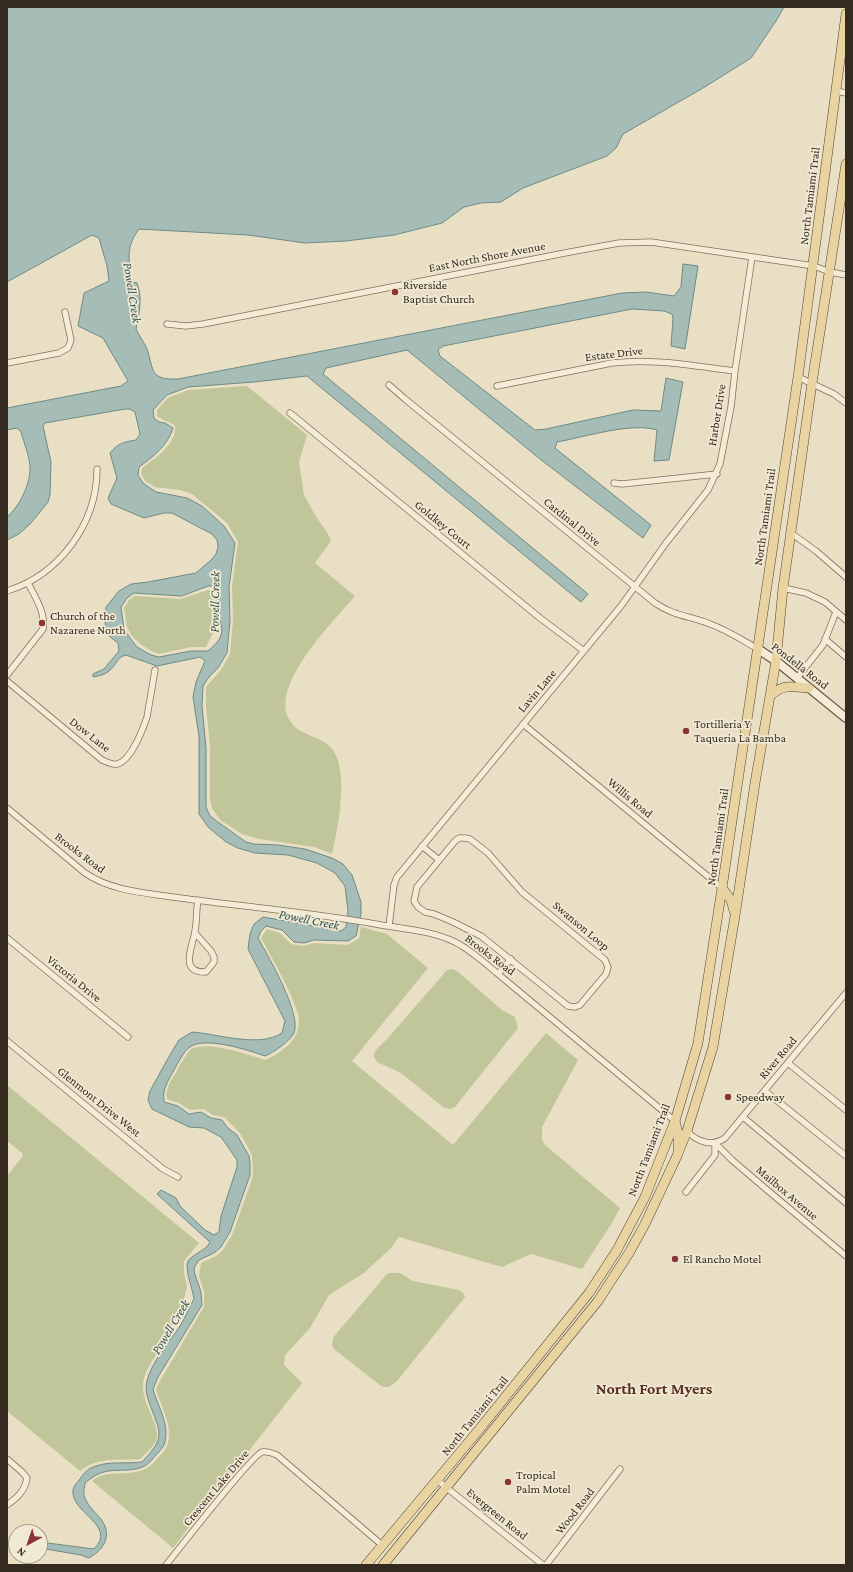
<!DOCTYPE html>
<html>
<head>
<meta charset="utf-8">
<style>
	body { margin:0 }
	#map { position:relative; width:853px; height:1572px; overflow:hidden; background:#e9dfc5; font-family:"Crimson Pro",serif }
	canvas { display:block }
	.frame { position:absolute; inset:0; border:8px solid #342a1f; pointer-events:none }
	.north { position:absolute; left:8px; top:1524px; width:40px; height:40px; box-sizing:border-box; background:#f1e9d4; border:1px solid #a59d8c; border-radius:50%; rotate:220deg; font-size:11px; font-weight:700; line-height:16px; text-align:center; color:#342a1f }
	.north::after { content:''; display:block; margin:auto; width:14px; height:18px; background:#8a3534; clip-path:polygon(50% 0,100% 100%,50% 72%,0 100%) }
</style>
</head>
<body>
<div id="map">
<canvas width="853" height="1572"></canvas>
<div class="frame"></div>
<div class="north">N</div>
</div>
<script>
const context = document.querySelector('canvas').getContext('2d');
context.lineJoin = 'round';
function fill(path, color) { context.fillStyle = color; context.fill(path, 'evenodd'); }
function stroke(path, color, width, dash) { context.strokeStyle = color; context.lineWidth = width; context.lineCap = dash ? 'butt' : 'round'; context.setLineDash(dash || []); context.stroke(path); }
function label(font, color, halo, rows, align = 'center') {
  context.font = font + ' "Crimson Pro",serif'; context.lineWidth = 3.5; context.setLineDash([]); context.textBaseline = 'middle'; context.strokeStyle = halo; context.fillStyle = color; for (const [text, x, y, turn = 0] of rows) {
    context.save(); context.translate(x, y); context.rotate((+turn || 0) * Math.PI / 180); context.textAlign = isNaN(turn) ? turn : align; if (halo) context.strokeText(text, 0, 0); context.fillText(text, 0, 0); context.restore();
  }
}
fill(new Path2D(`
	M247,386L307,435L299,462L304,495L315,515L328,534L331,541L315,563L355,596C334,621 270,684 289,719C297,736 322,735 333,750C349,773 338,828 332,854L314,847L259,839L242,834L220,820L212,808L210,799V747L206,705V687L221,670L230,654L233,620L232,586L238,542L227,523L192,494L180,490L155,487L145,481L141,474L142,468C155,459 177,443 175,426C169,421 162,420 157,416V410L168,398L188,390Z
	M209,590H214L213,605L217,621L216,627L206,647H191L159,654L153,652L140,644L132,636L127,627L124,608L129,600L135,596L180,599Z
	M361,927L387,934L428,968L352,1061L453,1145L546,1033L578,1060L542,1127V1139L544,1144L620,1208L612,1223L582,1269L531,1254L502,1267L399,1237L391,1248L364,1273L329,1295L310,1328L285,1355L284,1365L302,1383L173,1548L92,1481C103,1472 115,1474 128,1473C141,1472 149,1469 157,1459C160,1455 165,1451 167,1446C174,1427 161,1407 156,1389L161,1379L204,1307V1292L199,1276L201,1263L216,1256L223,1250L233,1233L253,1176L252,1155L240,1133L224,1117L213,1115L203,1109L190,1110L179,1103L167,1099C165,1089 171,1080 177,1071C180,1065 185,1056 190,1050C203,1039 250,1055 265,1060C276,1055 291,1046 296,1035C298,1031 299,1024 299,1020C298,1003 270,954 261,938L267,929L280,933L291,944L303,946L314,943L348,945L359,938Z
	M452,969L457,971L502,1010L515,1017L518,1028L455,1107L450,1109L443,1107L401,1073L377,1062L374,1057L375,1051L388,1038L447,970Z
	M7,1085L199,1243L184,1261V1274L187,1286L182,1308L163,1339L164,1343C156,1355 145,1369 143,1383C141,1401 159,1425 157,1437C155,1446 147,1452 140,1459C118,1461 99,1456 80,1471L7,1411V1176L23,1156L22,1153L7,1141Z
	M389,1273H400L413,1281L459,1290L464,1294L465,1297L397,1381C391,1386 388,1389 381,1386L334,1349L332,1345L333,1338L336,1334L387,1274Z`), '#c0c69a');
const water = new Path2D(`
	M7,7H784L776,21L751,58L703,88L623,134L616,148L607,156L523,188L501,202L481,203L464,207L442,223L394,235L346,241L305,243L248,235L139,229C125,248 129,260 132,282L137,283C143,299 139,313 136,329C139,336 144,342 147,349C154,371 150,380 178,379L622,293L646,292L674,296L681,287L683,264L698,266L685,349L671,346L673,318L672,314L664,311L632,309L443,346L438,350L440,356L535,430L546,429L633,410L661,411L666,378L683,382L669,460L654,461L657,430C631,422 585,437 557,442L555,448L651,525L643,538L540,459L407,350L326,368L323,374L588,594L581,602L307,376L254,382L188,387L167,395L153,410L154,418L159,422L165,423L173,428C168,445 153,457 139,467L138,475L143,483L156,492L187,498L202,506L224,526L235,543L229,587L230,620L227,653L218,668L209,677L203,686L202,706L206,748V807L210,816L218,822L246,842L254,844L278,845L305,849L332,858L343,864L352,875L361,902V914L356,936L348,941L314,940L304,943L294,942L282,930L266,926L261,931L258,938C268,956 302,1014 294,1033C290,1041 273,1053 265,1056C248,1050 205,1036 190,1047C183,1052 178,1063 174,1070C168,1081 162,1089 164,1102L178,1106L189,1114L201,1112L211,1118L222,1120L228,1128L237,1135L249,1156L250,1163V1175L230,1232L221,1247L214,1253L199,1260L195,1266L194,1271L201,1292L202,1305L158,1377L153,1389C158,1407 171,1426 164,1445C162,1449 157,1454 154,1457C147,1467 140,1469 128,1470C108,1471 102,1469 85,1483C85,1486 83,1491 84,1495C87,1505 93,1510 100,1518C113,1534 105,1549 89,1558L81,1555L40,1548V1542L94,1549C118,1525 70,1513 73,1490C74,1485 77,1483 80,1479C84,1473 88,1468 96,1466C110,1461 127,1464 142,1462C167,1436 160,1433 149,1402C147,1396 145,1388 147,1381C151,1363 169,1342 180,1326C185,1318 189,1308 194,1299C192,1287 187,1276 187,1265C187,1255 206,1252 210,1242L157,1194L161,1190L176,1198L180,1206L205,1230L214,1235L219,1232L221,1216L237,1167V1160L221,1137L204,1128L189,1127L152,1109L148,1100L150,1091L171,1053L179,1040L192,1032C218,1034 259,1048 282,1033L285,1021L248,949L250,934L254,924L263,917L341,931L346,927L348,911L345,886L335,873L317,863L288,855L255,853L238,848L226,842L208,827L199,814V736L193,697L196,682L205,661L200,657L157,666L126,655C117,657 116,666 109,671C104,675 98,676 93,677V674L104,669L119,651L118,643L109,636L105,623L106,607L119,591L131,584L148,582L196,573L211,560L216,554L218,547L217,540L212,534L172,513H164L144,518L111,504L108,498L117,478L110,453C118,443 124,442 136,440L140,434L135,412L130,409H125L45,423L43,426L51,462L50,495L48,502L31,523L19,534L7,540V517C20,506 31,483 30,466C29,455 24,443 21,432L17,428L7,430V408L121,386L128,381L103,338L78,326L84,293L109,281L107,266L99,238L92,235L7,282ZM209,586H215L217,588C217,594 216,600 216,605C220,627 230,633 208,651H191L159,657L151,655L137,647L130,638L124,629L121,607L127,598L134,593L181,596Z`);
fill(water, '#a6bdb7');
stroke(water, '#6e8a83', 1);
const street = new Path2D(`
	M836,91L846,93
	M167,324L186,326L203,324L570,252L619,243L651,242L814,266L830,272L846,275
	M7,363L59,353L68,348L71,340L65,312
	M798,377L834,394L846,403
	M389,385L405,399L655,603C674,616 690,616 710,624C727,630 742,640 758,649
	M497,386L612,363C653,358 694,366 735,371
	M290,413L540,618L584,651
	M614,483L622,484L717,474
	M791,533L816,551L846,577
	M783,588L806,593L825,602L846,620
	M7,591C59,575 97,524 97,469
	M825,639L846,657
	M7,675L43,629C46,613 35,597 28,583
	M797,678L823,645L836,612
	M7,681L102,760C107,762 112,765 117,764C131,761 143,729 147,717L155,670
	M523,724L722,888
	M7,808L85,873C113,892 148,893 180,898C247,907 315,913 381,925C405,929 432,931 455,942C471,950 485,963 498,974L675,1121
	M459,838H465L470,839L488,853L522,892L605,960L608,967L606,974L580,1005L575,1007L568,1006L481,936L453,922L434,914L425,912L418,907L414,901L417,887L455,841Z
	M422,846L439,860
	M389,926L394,885L397,877L621,606L666,543L708,490L720,464L731,407L735,371L752,257
	M195,933L211,951L214,957V962L206,972C178,973 193,946 195,931C197,921 196,911 198,900
	M7,938L128,1037
	M498,974L511,959
	M7,1041L163,1169L178,1177
	M788,1063L846,1110
	M765,1091L846,1156
	M743,1117L846,1203
	M687,1131C697,1142 712,1147 725,1138L846,993
	M715,1143L732,1160L766,1189L846,1256
	M686,1192L715,1155V1143
	M7,1459L22,1472L27,1478C25,1491 17,1498 7,1505
	M437,1480L543,1565
	M166,1565C179,1549 251,1456 262,1452C268,1451 272,1453 277,1455L382,1545
	M546,1565L620,1469`);
const secondary = new Path2D(`
	M758,649L776,661L846,718`);
const primary = new Path2D(`
	M770,696C785,683 791,687 809,688
	M722,888L731,900L734,911
	M675,1121L678,1133V1148
	M366,1565L477,1432L589,1293L617,1250L645,1197L675,1121L698,1043L722,888L798,377L846,14
	M383,1565L598,1301L629,1253L645,1224L677,1156L687,1131L713,1047L735,916L755,783L776,661L783,588L812,383L846,164`);
stroke(street, '#82715d', 7);
stroke(secondary, '#645340', 10);
stroke(primary, '#504031', 10);
stroke(street, '#f5ecd7', 5.5);
stroke(secondary, '#f5ecd7', 8);
stroke(primary, '#e8d3a1', 9);
for (const [x, y, r, color] of [
	[395,292,4,"#8a3534"],
	[42,623,4,"#8a3534"],
	[686,731,4,"#8a3534"],
	[728,1097,4,"#8a3534"],
	[675,1259,4,"#8a3534"],
	[508,1482,4,"#8a3534"]
]) { const dot = new Path2D(); dot.arc(x, y, r, 0, 2 * Math.PI); context.fillStyle = color; context.fill(dot); stroke(dot, '#f1e9d4', 1.5); }
label('12px', '#342a1f', '#f1e9d4', [
	["North Tamiami Trail",810,196,-83],
	["East North Shore Avenue",487,257,-11],
	["Estate Drive",614,354,-7],
	["Harbor Drive",717,415,-81],
	["North Tamiami Trail",765,517,-82],
	["Cardinal Drive",572,522,39],
	["Goldkey Court",443,525,39],
	["Pondella Road",800,666,38],
	["Lavin Lane",537,691,-50],
	["Dow Lane",90,735,38],
	["Willis Road",630,798,40],
	["North Tamiami Trail",718,837,-82],
	["Brooks Road",80,853,37],
	["Swanson Loop",581,926,40],
	["Brooks Road",490,955,37],
	["Victoria Drive",74,979,39],
	["River Road",778,1058,-50],
	["Glenmont Drive West",99,1102,39],
	["North Tamiami Trail",649,1150,-69],
	["Mailbox Avenue",787,1193,40],
	["North Tamiami Trail",475,1416,-51],
	["Crescent Lake Drive",216,1488,-50],
	["Wood Road",575,1511,-52],
	["Evergreen Road",497,1514,39]
]);
label('12px', '#342a1f', '#f1e9d4', [
	["Riverside",403,285],
	["Baptist Church",403,299],
	["Church of the",50,616],
	["Nazarene North",50,630],
	["Tortilleria Y",694,724],
	["Taqueria La Bamba",694,738],
	["Speedway",736,1097],
	["El Rancho Motel",683,1259],
	["Tropical",516,1475],
	["Palm Motel",516,1489]
], 'left');
label('italic 13px', '#305250', '#f1e9d4', [
	["Powell Creek",132,293,81],
	["Powell Creek",215,602,-89],
	["Powell Creek",309,920,11],
	["Powell Creek",171,1327,-59]
]);
label('bold 16px', '#5b3024', '#f1e9d4', [
	["North Fort Myers",654,1389]
]);
</script>
</body>
</html>
